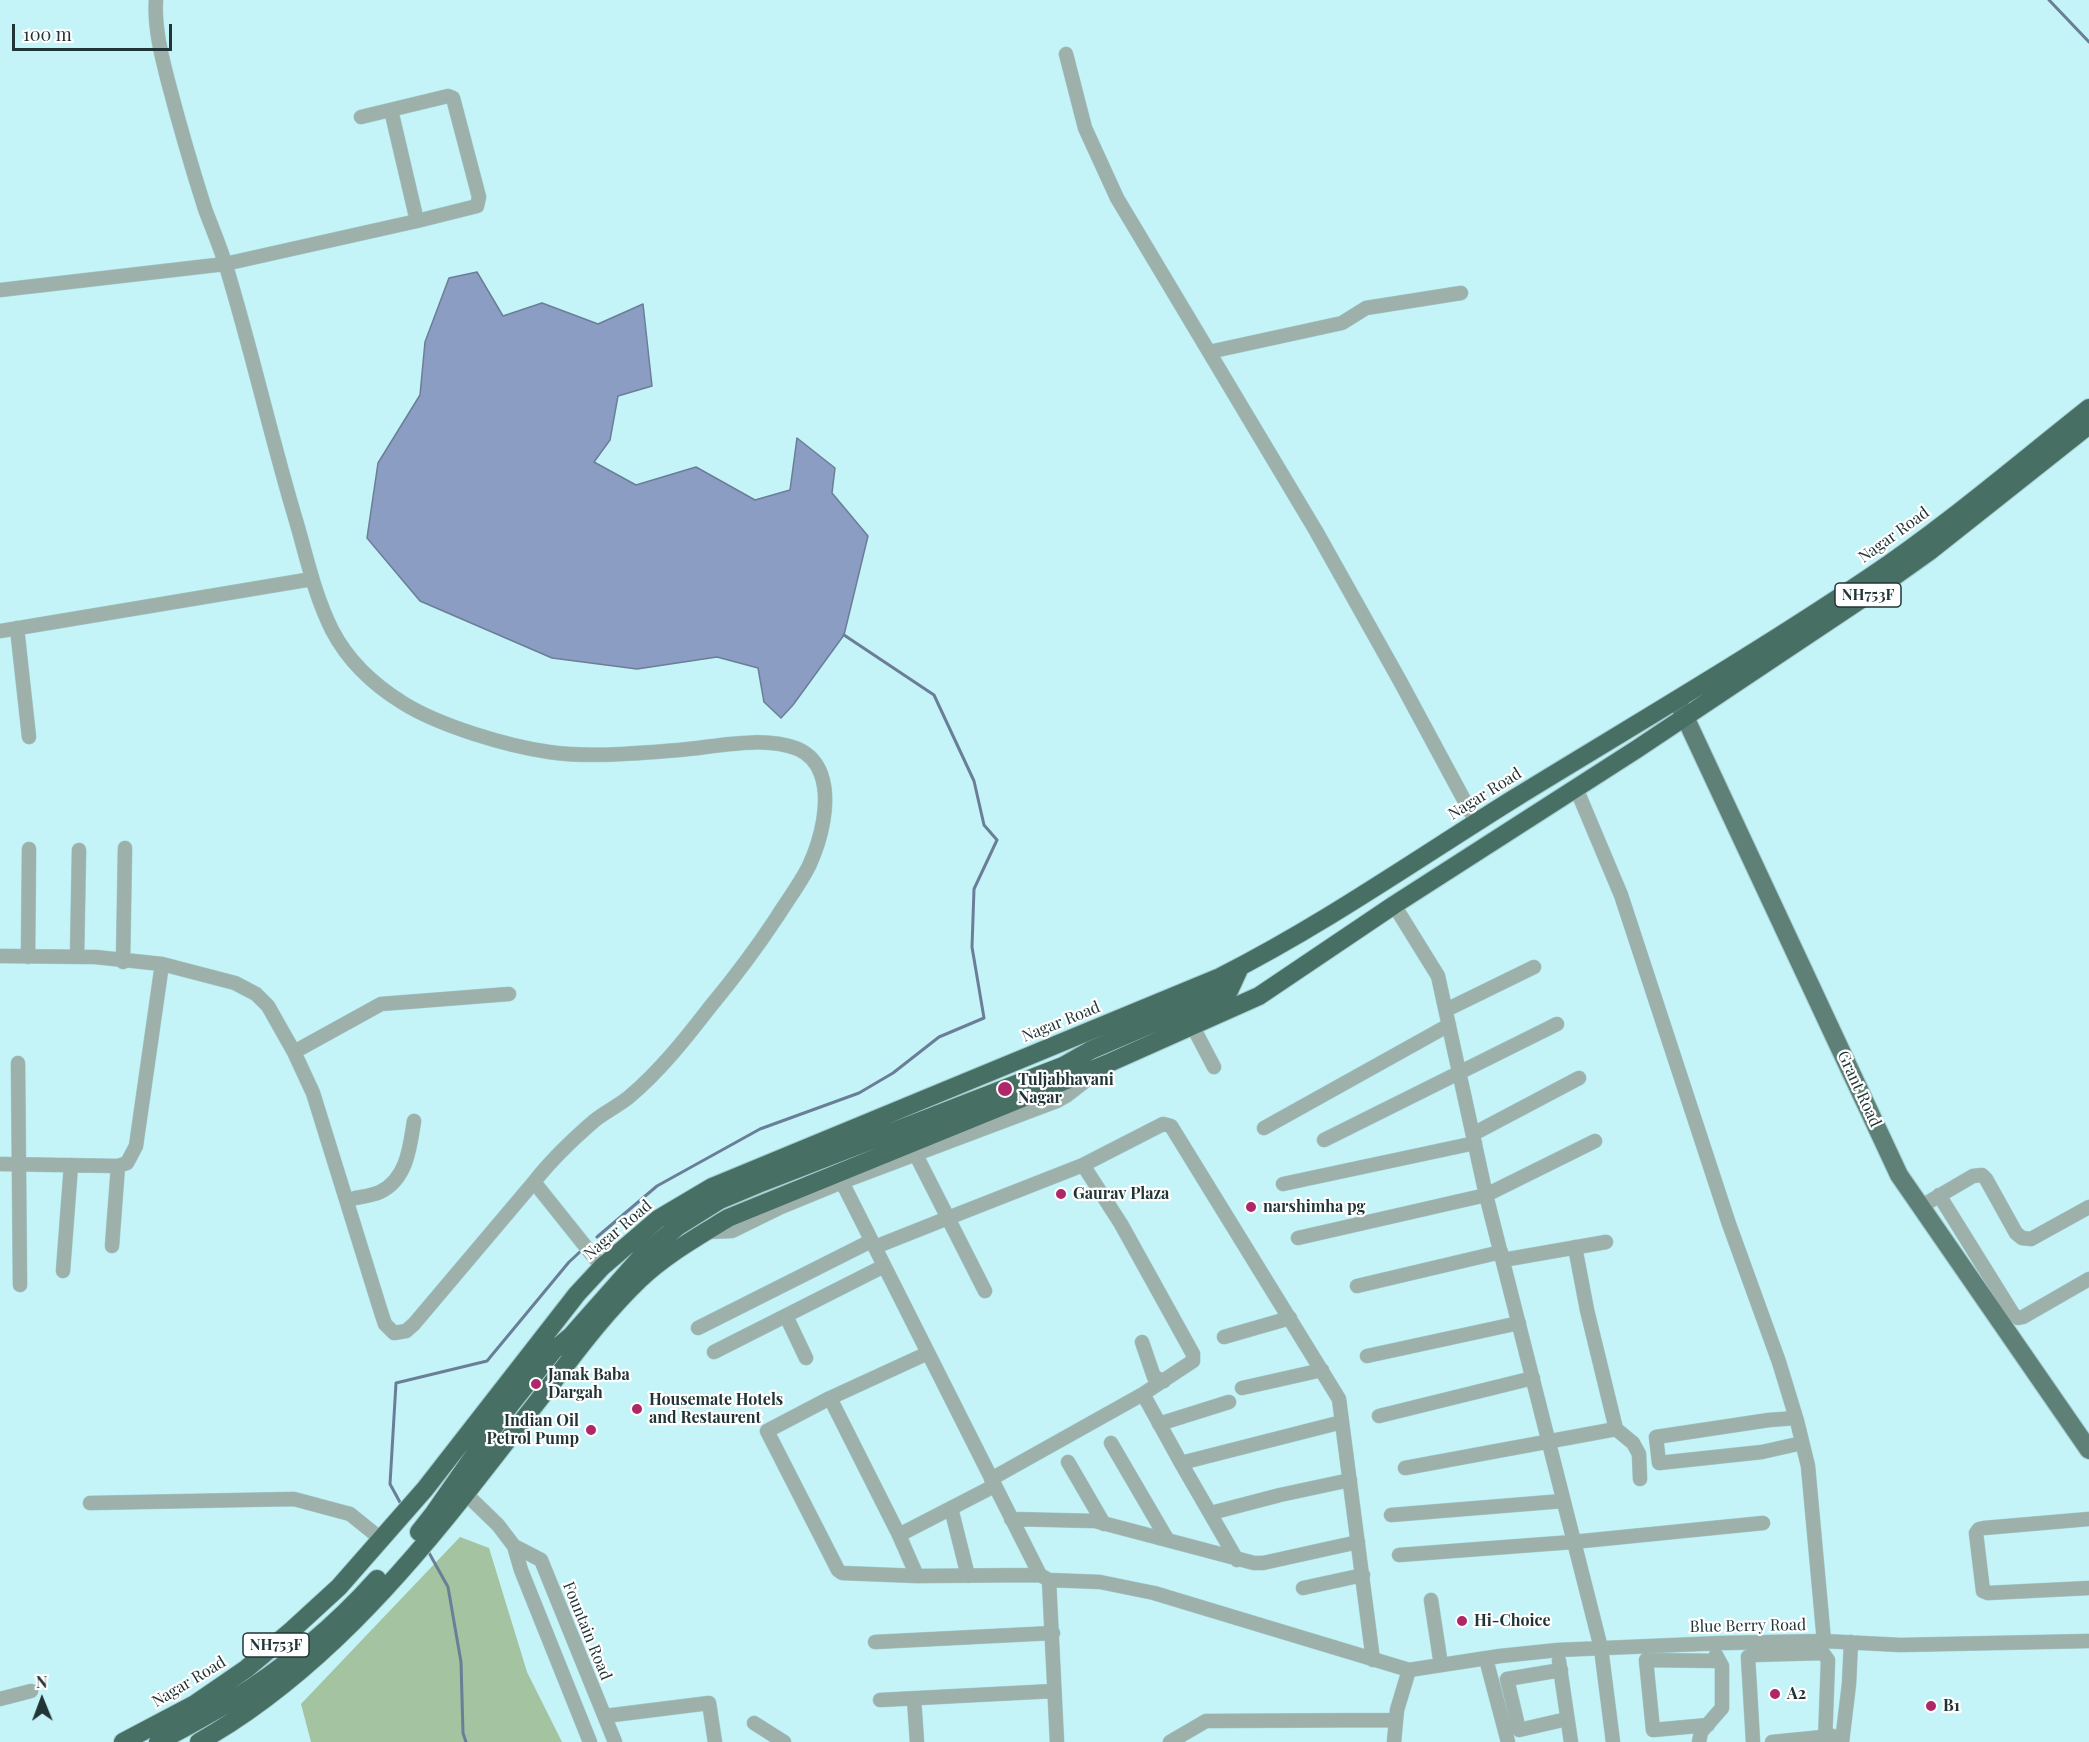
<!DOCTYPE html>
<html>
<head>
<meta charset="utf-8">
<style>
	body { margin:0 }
	#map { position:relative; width:2089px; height:1742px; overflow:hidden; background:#c4f3f8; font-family:"Playfair Display",serif }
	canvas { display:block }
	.north { position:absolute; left:12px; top:1670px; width:60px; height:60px; -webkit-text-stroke:4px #fff; paint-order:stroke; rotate:359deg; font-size:16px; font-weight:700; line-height:24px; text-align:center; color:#213436 }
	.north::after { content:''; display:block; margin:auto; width:21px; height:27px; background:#213436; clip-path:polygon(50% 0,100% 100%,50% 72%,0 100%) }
	.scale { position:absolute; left:12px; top:24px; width:160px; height:27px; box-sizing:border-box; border:3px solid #213436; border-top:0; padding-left:8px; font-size:18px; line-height:21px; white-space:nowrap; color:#213436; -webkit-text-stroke:4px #fff; paint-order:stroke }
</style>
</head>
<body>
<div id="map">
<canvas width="2089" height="1742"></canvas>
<div class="north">N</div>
<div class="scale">100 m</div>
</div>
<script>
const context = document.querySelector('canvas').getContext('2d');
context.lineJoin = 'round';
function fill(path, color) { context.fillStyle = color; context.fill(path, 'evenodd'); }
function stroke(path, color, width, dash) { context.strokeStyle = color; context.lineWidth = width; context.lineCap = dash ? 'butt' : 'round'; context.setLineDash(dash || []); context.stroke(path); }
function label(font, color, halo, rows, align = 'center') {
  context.font = font + ' "Playfair Display",serif'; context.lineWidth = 4.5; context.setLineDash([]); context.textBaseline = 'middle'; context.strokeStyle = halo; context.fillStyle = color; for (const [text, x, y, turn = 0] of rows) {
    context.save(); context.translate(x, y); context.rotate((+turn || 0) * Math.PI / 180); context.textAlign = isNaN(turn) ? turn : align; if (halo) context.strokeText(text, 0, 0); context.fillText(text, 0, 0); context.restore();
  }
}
fill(new Path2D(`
	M460,1537L489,1548L527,1672L562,1742H311L301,1704Z`), '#a3c3a1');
const water = new Path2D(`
	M477,272L503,316L542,303L598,324L643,304L652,386L618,396L610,440L594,462L636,485L696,467L755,500L790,490L797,438L835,468L832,493L868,536L844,635L793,705L781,718L764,702L758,668L717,657L637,669L552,658L420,601L367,538L378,463L420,395L425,342L449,278Z`);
fill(water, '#8b9dc2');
stroke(water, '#6b7e98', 1.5);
stroke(new Path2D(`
	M2049,0L2089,42
	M597,1237L657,1186L760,1129L859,1093L893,1073L939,1037L984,1018L972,947L974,889L997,840L984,825L974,781L934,695L844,635
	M402,1506L390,1484L396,1383L487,1361L569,1262L582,1250
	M428,1551L448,1587L461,1662L463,1733L466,1742`), '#6b7e98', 3);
const minor = new Path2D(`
	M156,0C154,28 162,58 169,85C180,127 192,168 205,209C212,228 220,246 226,266C252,351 271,438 297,524C307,559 315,596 332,630C348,661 374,685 403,703C440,726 507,746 549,752C590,758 638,753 679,750C716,747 762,735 798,749C809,754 817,763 821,774C831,802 821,840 809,866C800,884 787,901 777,917C756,949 734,978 710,1007C686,1038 660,1071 629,1097C618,1106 605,1112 594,1121C572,1140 552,1159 534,1182L602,1267
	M1066,54L1085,128L1117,198L1316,531L1400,681L1476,822
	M391,110L417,221
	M0,290L225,264L417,221L477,206L479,197L453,98L448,96L361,117
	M1209,352L1342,323L1366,308L1461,293
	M17,628L29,737
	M0,631L312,579
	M1576,788L1621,895L1729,1224L1779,1362L1797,1421L1808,1466L1824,1641
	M1394,905L1438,976L1486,1195L1601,1648L1613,1742
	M0,956L95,957L162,964L235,983L256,994L268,1006L294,1052L313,1093L381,1312L385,1324L394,1333L406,1331L414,1324L534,1182
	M28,957L29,849
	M77,957L79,850
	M123,962L125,848
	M1446,1010L1534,967
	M1192,1025L1214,1067
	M294,1052L381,1004L509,994
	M18,1063L20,1285
	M1264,1128L1449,1025
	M1473,1134L1579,1078
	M1324,1140L1557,1024
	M916,1155L948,1218L1083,1165L1163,1124L1171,1126L1339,1399L1373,1660
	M0,1164L118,1166L127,1163L136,1146L162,964
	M842,1182L1040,1575L1049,1580L1100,1582L1154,1593L1409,1670L1500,1656L1558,1650L1722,1643L1824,1641L1900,1645L2089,1641
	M1283,1184L1475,1143
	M1939,1195L2013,1314L2018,1318L2023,1317L2089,1279
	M347,1200C358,1197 371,1196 380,1192C407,1179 410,1147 414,1121
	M1920,1207L1973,1176L1982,1175L1986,1179L2016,1233L2022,1238L2031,1239L2089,1207
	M707,1232L732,1231L781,1207L842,1182L1057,1101L1066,1096L1097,1072
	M1298,1238L1486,1195L1595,1141
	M112,1246L118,1166
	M875,1247L948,1218L985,1291
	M1575,1247L1587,1310L1616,1429L1633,1443L1639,1454L1640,1479
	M1503,1260L1606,1242
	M63,1271L71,1165
	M1357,1286L1501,1252
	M786,1316L806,1358
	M698,1328L871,1241
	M1224,1337L1290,1318
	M1142,1342L1154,1377L1164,1381
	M714,1352L884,1266
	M1367,1356L1519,1323
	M1242,1388L1322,1370
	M1143,1394L1181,1463L1237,1560
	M830,1398L928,1353
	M1379,1416L1533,1378
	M1796,1418L1769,1420L1656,1437L1659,1463L1762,1452L1802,1443
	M1159,1424L1229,1402
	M1111,1443L1167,1539
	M1068,1462L1104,1524
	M1181,1463L1342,1422
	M1405,1468L1616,1429
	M991,1479L1143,1394L1193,1361V1354L1121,1224L1083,1165
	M466,1494L498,1525L514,1546L521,1570L590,1742
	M90,1503L294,1499L350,1514L381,1539
	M951,1508L968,1576
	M1211,1513L1280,1495L1350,1480
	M1391,1515L1563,1501
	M1011,1519L1095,1521L1254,1563H1263L1358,1542
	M2089,1519L1984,1528L1979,1529L1976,1533L1983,1591L1988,1593L2089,1588
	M899,1535L994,1486
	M514,1546L541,1560L615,1742
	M1399,1555L1573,1542L1763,1523
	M917,1576L899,1535L830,1398L767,1431L838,1570L842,1573L917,1576L1040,1575
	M1049,1580L1057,1742
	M1303,1588L1363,1575
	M1431,1600L1441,1665
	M875,1642L1053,1633
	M1486,1659L1508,1742
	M1559,1661L1571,1742
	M1561,1670L1507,1679L1519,1730L1567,1719
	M0,1699L31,1691
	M914,1699L917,1742
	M880,1700L1054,1691
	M605,1716L709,1703L715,1742
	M754,1723L784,1742
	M1708,1725L1653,1730L1646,1660L1719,1661
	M1170,1742L1206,1721L1396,1720
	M1394,1742L1397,1710L1409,1670
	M1699,1742L1701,1732L1722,1708V1666L1716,1655
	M1753,1742L1748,1657L1753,1655L1823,1653L1828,1660L1825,1742
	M1772,1742L1833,1736
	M1842,1742L1849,1684L1851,1642`);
const major = new Path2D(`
	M1678,702L1899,1175L2089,1450`);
const highway = new Path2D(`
	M419,1532L434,1513L503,1414L554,1350L571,1336L641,1257L677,1227L720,1200L763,1182L1063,1066L1091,1050L1229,991L1240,967
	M123,1742L195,1704L246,1669L291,1631L339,1587L425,1489L577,1294L602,1267L658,1219L712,1187L1220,977C1323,925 1417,859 1515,798C1634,725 1754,655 1870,577C1946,526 2017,465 2089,408
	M158,1742C182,1729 207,1716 231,1701C284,1668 335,1626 377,1579
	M199,1742C311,1679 403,1575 481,1474C507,1441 533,1407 559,1374C584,1341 609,1309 639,1280C665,1255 697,1237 728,1218L1111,1062L1259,996L1394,905L1637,749L1878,588L1930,551L2089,425`);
stroke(minor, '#a3cdd1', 15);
stroke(major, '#a3cdd1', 20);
stroke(highway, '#a3cdd1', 20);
stroke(minor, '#9eb0aa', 14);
stroke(major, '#5e8076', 18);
stroke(highway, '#476f63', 18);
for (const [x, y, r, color] of [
	[1005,1089,8,"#af2669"],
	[1061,1194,6,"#af2669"],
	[1251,1207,6,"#af2669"],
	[536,1384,6,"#af2669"],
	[637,1409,6,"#af2669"],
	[591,1430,6,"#af2669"],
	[1462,1621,6,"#af2669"],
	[1775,1694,6,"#af2669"],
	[1931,1706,6,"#af2669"]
]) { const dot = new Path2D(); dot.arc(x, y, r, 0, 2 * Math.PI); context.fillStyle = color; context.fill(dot); stroke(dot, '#fff', 2); }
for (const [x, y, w] of [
	[1868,595,66],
	[276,1645,66]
]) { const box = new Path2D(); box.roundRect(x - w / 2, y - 12, w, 24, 4.5); context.fillStyle = '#fff'; context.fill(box); stroke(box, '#213436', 1.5); }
label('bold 15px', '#213436', null, [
	["NH753F",1868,595],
	["NH753F",276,1645]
]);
label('16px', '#213436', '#fff', [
	["Nagar Road",1894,535,-36],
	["Nagar Road",1485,794,-32],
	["Nagar Road",1061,1022,-22],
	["Grant Road",1859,1089,65],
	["Nagar Road",618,1230,-40],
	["Blue Berry Road",1748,1626,-1],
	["Fountain Road",587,1631,68],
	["Nagar Road",189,1682,-31]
]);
label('bold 16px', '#213436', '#fff', [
	["Tuljabhavani",1018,1080],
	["Nagar",1018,1098],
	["Gaurav Plaza",1073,1194],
	["narshimha pg",1263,1207],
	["Janak Baba",548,1375],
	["Dargah",548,1393],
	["Housemate Hotels",649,1400],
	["and Restaurent",649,1418],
	["Indian Oil",579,1421,"right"],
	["Petrol Pump",579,1439,"right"],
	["Hi-Choice",1474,1621],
	["A2",1787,1694],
	["B1",1943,1706]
], 'left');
</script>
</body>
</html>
